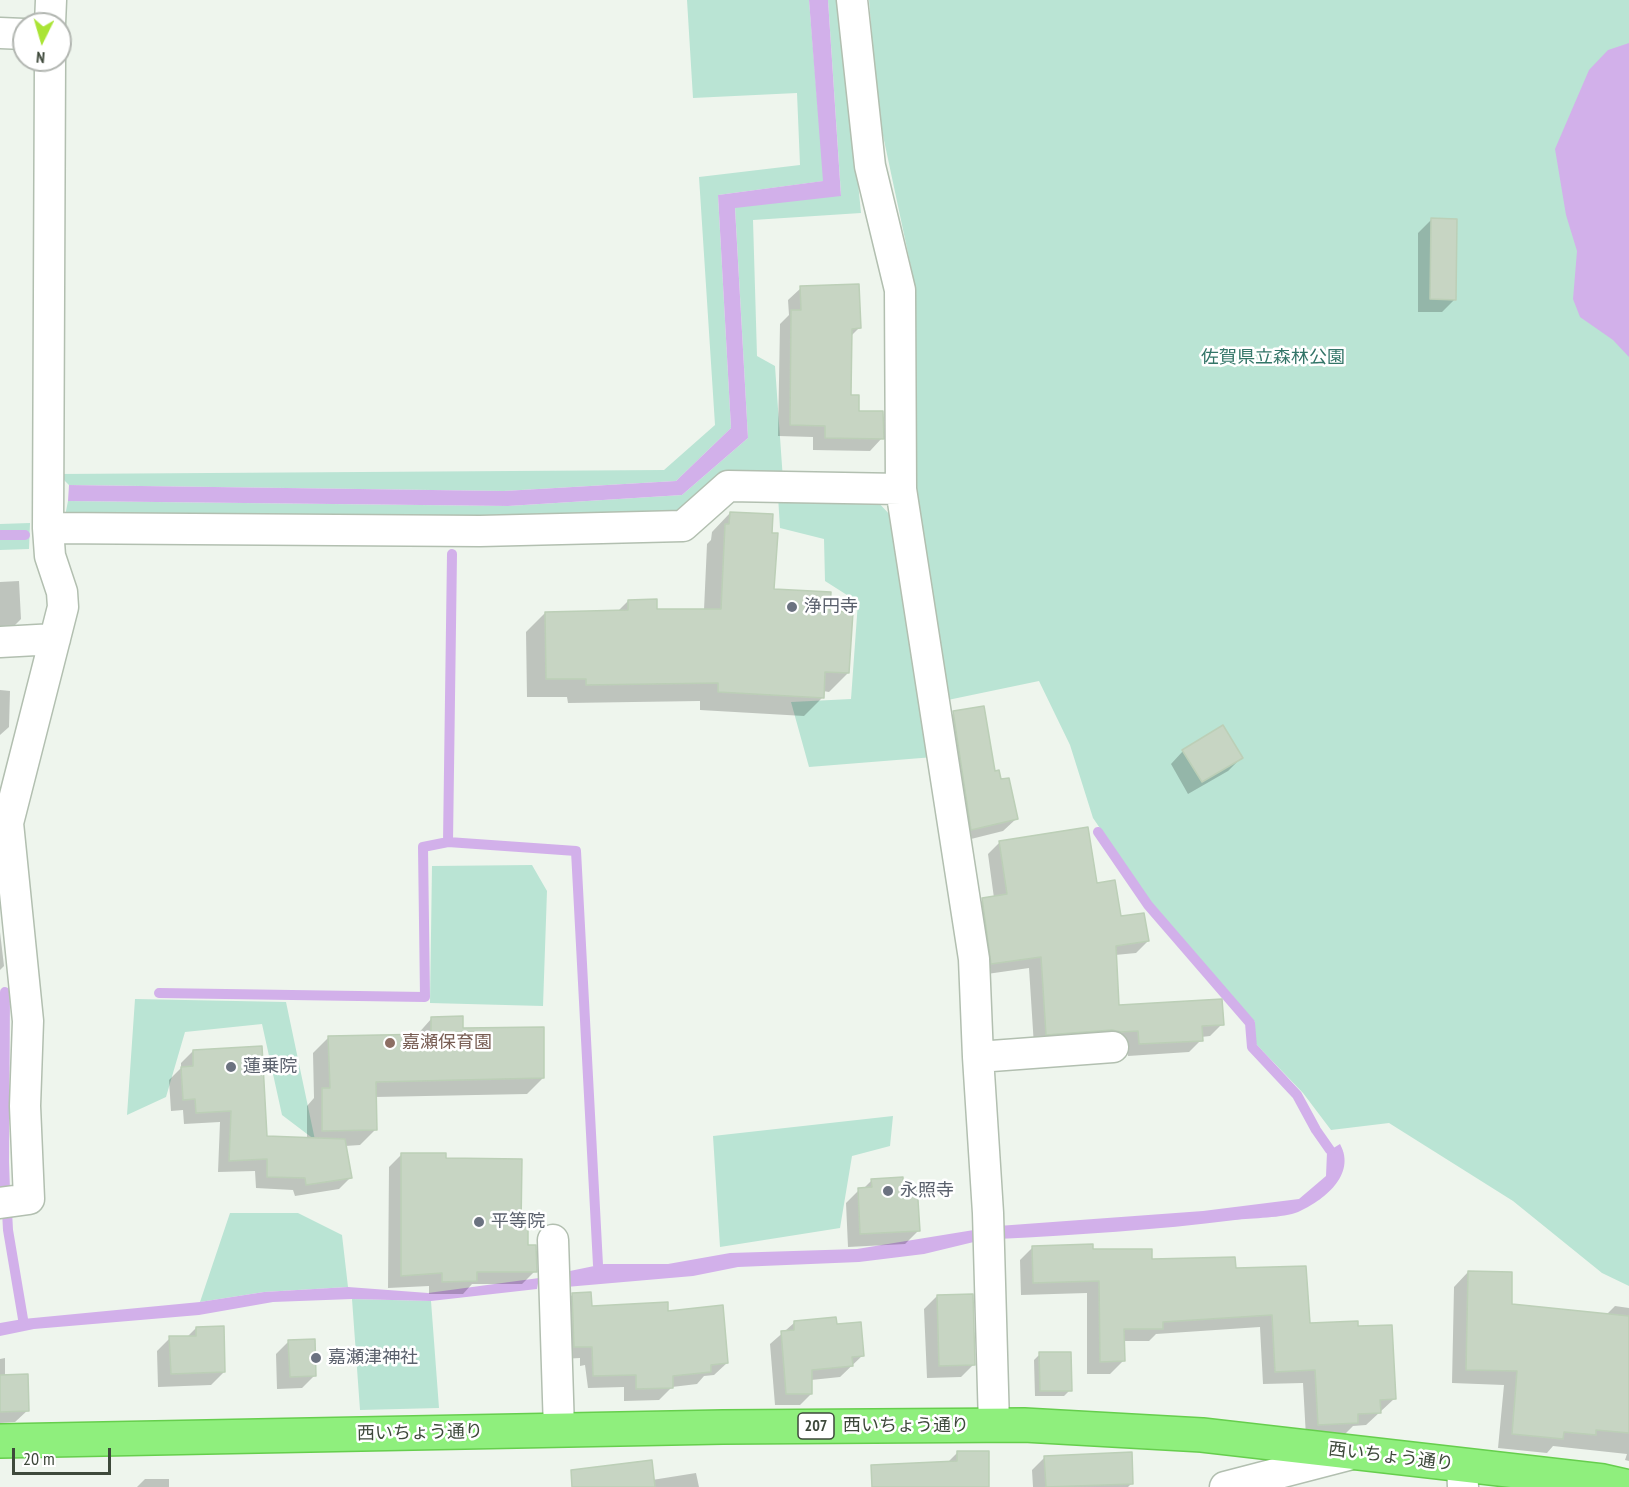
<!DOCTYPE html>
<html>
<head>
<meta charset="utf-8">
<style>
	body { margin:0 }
	#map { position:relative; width:1629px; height:1487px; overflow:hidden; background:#eef5ed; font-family:"PT Sans Narrow",sans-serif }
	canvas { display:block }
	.north { position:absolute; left:12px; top:12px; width:60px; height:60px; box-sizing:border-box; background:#fff; border:2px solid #b2b6b1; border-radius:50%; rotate:185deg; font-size:16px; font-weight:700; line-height:24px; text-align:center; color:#3e493b }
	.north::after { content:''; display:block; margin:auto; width:21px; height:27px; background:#aae435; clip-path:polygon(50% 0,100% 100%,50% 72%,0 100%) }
	.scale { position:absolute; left:12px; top:1448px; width:99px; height:27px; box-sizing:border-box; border:3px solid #3e493b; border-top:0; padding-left:8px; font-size:18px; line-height:21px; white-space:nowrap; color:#3e493b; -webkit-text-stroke:4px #fff; paint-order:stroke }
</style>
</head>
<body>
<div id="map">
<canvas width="1629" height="1487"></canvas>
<div class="north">N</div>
<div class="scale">20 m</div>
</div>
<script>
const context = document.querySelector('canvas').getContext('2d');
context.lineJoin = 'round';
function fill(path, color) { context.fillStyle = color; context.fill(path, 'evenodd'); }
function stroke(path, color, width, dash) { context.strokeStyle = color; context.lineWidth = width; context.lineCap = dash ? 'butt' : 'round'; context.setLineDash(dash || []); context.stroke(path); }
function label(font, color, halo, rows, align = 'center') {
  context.font = font + ' "PT Sans Narrow","Noto Sans JP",sans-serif'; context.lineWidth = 5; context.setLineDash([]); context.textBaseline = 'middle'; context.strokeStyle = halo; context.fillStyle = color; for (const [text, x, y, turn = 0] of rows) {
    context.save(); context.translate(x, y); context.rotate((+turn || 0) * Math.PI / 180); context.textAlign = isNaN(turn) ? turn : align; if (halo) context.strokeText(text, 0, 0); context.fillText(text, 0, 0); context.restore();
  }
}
fill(new Path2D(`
	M687,0H809L824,181L718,195L731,428L676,481L504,491L69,485L58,474L664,470L715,425L699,177L800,165L797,93L693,98Z
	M828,0H840L861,213L753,220L757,356L775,366L783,480L690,511L511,521L65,516L68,501L508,506L682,495L748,438L735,207L841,195Z
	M869,0H1629V1286L1602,1273L1513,1201L1389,1123L1331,1130L1303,1093L1254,1042L1255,1022L1151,903L1093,818L1070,745L1039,681L943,701L916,536L915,286L878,112Z
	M778,496L875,499L892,517L934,757L809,767L791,702L851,699L858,602L825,581L824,539L780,528Z
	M30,523L29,549L0,550V524Z
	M532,865L547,891L543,1006L430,1003L432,866Z
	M135,999L286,1002L315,1140L282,1115L262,1024L185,1032L166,1097L127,1115Z
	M893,1116L890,1146L852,1156L840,1228L720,1247L713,1136Z
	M230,1213H298L342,1235L348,1287L264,1292L200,1302Z
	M352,1299L431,1301L439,1408L360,1410Z`), '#bae4d4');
fill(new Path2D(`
	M809,0H828L841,196L735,208L748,438L682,495L508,506L68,501L69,485L504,491L676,481L731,428L718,195L823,181Z
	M1629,43V357L1613,340L1580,317L1573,299L1577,251L1566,215L1555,149L1589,70L1608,50Z
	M1340,1144C1357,1175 1323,1201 1298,1212C1284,1218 1251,1218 1235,1220C1156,1230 1077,1235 998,1239V1226L1203,1211L1299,1199L1326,1176L1327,1152Z
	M980,1229L982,1240L924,1254L859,1262L738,1267L693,1276L566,1287L565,1272L604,1264H668L730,1253L857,1249Z
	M539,1278L537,1289L431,1301L352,1299L273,1302L199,1315L34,1329L0,1336V1323L23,1319L200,1302L264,1292L348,1287L428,1293Z`), '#d2b0ea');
fill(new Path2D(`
	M1431,220L1455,299L1442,312H1418V233Z
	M801,288L859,328L851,336L849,397L857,412L882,438L870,451L813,450V437L778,436L780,324L789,315L788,300Z
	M730,513L773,591L828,612L848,673L829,692L823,691V697L804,716L700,710V701L568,703L567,697H527L526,632L545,613L617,612L628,601L656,611L704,610L707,544L711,540L712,532Z
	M19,581L21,619L8,632L0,633V582Z
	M0,690L10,691L9,727L0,735Z
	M954,713L993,773L1016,819L1003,831L959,842L941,726Z
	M1183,751L1241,758L1228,771L1188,794L1171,764Z
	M1000,842L1095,884L1119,918L1148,941L1136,953L1115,955L1118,1007L1222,1024L1210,1036L1201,1037V1040L1189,1052L1128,1056L1127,1042L1034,1046L1029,968L980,975L971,912L983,900L994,898L988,854Z
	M0,932L4,966L0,970Z
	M432,1018L462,1030L543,1078L527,1094L375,1097L376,1129L360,1145L345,1146L351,1177L339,1189L295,1196L293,1190L256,1188L255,1171L218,1172L220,1122L184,1124L183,1110L171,1111L169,1080L181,1068V1063L193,1051L266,1138L307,1139V1106L314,1098L313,1053L329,1037L416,1036Z
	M402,1154L444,1159L520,1227L535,1271L522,1284H472L463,1294H429V1286L388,1288L389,1167Z
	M872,1180L902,1187L918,1231L905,1244L848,1247L846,1203L859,1190L863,1189Z
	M1033,1247L1091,1250L1151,1261L1235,1270L1308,1325L1357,1328L1394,1399L1366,1425L1353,1426L1344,1435L1306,1437L1303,1383L1263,1384L1260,1327L1156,1334L1149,1341H1123V1361L1110,1374H1087V1293L1021,1295L1020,1260Z
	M1468,1272L1510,1305L1606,1315L1615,1306L1629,1308V1461L1625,1460L1627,1454L1553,1446L1547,1453L1498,1448L1504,1385L1452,1383L1454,1287Z
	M573,1294L590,1307L667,1312L727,1363L714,1375L704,1376L697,1384L672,1387L659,1400L624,1401V1387L588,1388L585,1365L580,1366V1358L562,1359L560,1307Z
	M937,1296L974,1364L961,1377L927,1378L924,1309Z
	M794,1323L835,1326L863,1355L840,1377L811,1380V1394L800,1405H775L770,1344Z
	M196,1328L224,1372L211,1385L158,1387L157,1351L170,1338L187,1337Z
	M289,1341L315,1375L302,1388L277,1389L276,1354Z
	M1040,1354L1070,1390L1064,1396H1035L1034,1360Z
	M5,1358V1376L28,1410L15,1422L0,1423V1359Z
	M958,1452L987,1487H882L947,1463Z
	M1045,1457L1132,1483L1128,1487H1033L1032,1470Z
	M696,1473L699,1487H601L652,1480Z
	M145,1479H169V1487H137Z`), '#0003');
stroke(new Path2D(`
	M0,535H25
	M1098,832L1148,905L1250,1023L1252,1047L1297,1095L1316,1130L1330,1150
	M448,842L452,554
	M5,992L4,1162L5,1190
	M159,993L425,997L423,847L448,842L576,851L598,1265
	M7,1211L8,1230L23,1319`), '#d2b0ea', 10);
const building = new Path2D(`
	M1431,218L1457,219L1456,300L1430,299Z
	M859,284L861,328L852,329L851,395H859V411H883L884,439L825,438V426L790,425L791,310H801L800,286Z
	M730,512L773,514L772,533H778L774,589L831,592L830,611L853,612L849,673L825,672L824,698L718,692V683L586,685V679H546L545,612L628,610V600L657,599V609H721L725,524H729Z
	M984,706L995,771L999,770L1001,779L1009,778L1018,819L971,830L953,711Z
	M1223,725L1243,758L1202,782L1182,750Z
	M1088,827L1097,883L1115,880L1121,916L1144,913L1149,941L1116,946L1119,1005L1222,999L1224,1025L1202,1026L1203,1041L1139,1044L1138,1031L1121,1032L1112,1030L1046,1035L1041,957L991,964L982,898L1007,894L999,841Z
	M463,1016V1028L544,1027V1078L376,1082L377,1130L322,1131V1088H330L328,1036L431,1034V1017Z
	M262,1046L267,1136L345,1139L352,1178L306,1185L305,1178L267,1177V1159L229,1161L231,1111L196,1113L195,1099L183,1100L181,1067L193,1066V1050Z
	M401,1153H446V1158L522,1159L521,1225H528V1245H536L537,1272H477V1281L442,1282V1273L401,1276Z
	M903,1177V1186L917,1185L920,1231L860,1234L858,1188L872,1187L871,1179Z
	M1093,1244V1249H1152V1259L1235,1257L1236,1268L1306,1266L1310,1323L1358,1321V1326L1392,1325L1396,1399L1380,1400L1381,1413L1358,1414V1423L1318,1425L1315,1370L1275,1372L1272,1315L1163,1322V1329H1124L1125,1361L1100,1362L1099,1281L1033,1283L1032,1246Z
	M1468,1271L1512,1272V1304L1629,1316V1433L1596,1430V1435L1564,1432L1563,1439L1512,1434L1517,1371L1466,1370Z
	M591,1292L592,1306L668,1302V1311L723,1305L728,1363L711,1365V1372L673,1376V1388L636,1389V1375L593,1376L592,1347H574L572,1293Z
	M973,1294L975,1365L939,1366L937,1295Z
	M836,1317L837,1324L861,1322L864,1356L852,1357L853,1366L812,1370V1394H786L781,1331L794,1330V1321Z
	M224,1326L225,1372L171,1374L169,1336H196V1327Z
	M315,1339L316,1376L290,1377L288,1340Z
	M1039,1352H1071L1072,1391H1040Z
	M28,1374L29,1411L0,1412V1375Z
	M957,1451H989V1487H872L871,1465L957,1461Z
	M1132,1452L1133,1484L1046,1487L1044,1456Z
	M652,1460L655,1487H572L571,1470Z`);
fill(building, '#c7d5c3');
stroke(building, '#bccfb7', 1.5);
const street = new Path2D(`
	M852,0L870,166L900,290L901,489L974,959L978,1057L988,1213L994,1425
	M50,24L51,0
	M0,33L24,34
	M48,528L480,531L683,526L728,486L901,489
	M0,642L55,639
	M978,1057L1113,1047
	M0,1203L29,1199L25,1106L28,1021L8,823L63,607L62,592L50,556L48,528L50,60
	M553,1240L559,1430
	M1462,1466L1463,1487
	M1225,1487L1352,1454`);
const highway = new Path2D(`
	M0,1441L723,1427L1024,1425L1202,1435L1603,1481L1629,1487`);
stroke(street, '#b2bfb0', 33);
stroke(highway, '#66ce4d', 36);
stroke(street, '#fff', 30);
stroke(highway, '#8fef7d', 33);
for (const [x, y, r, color] of [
	[792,607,6,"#6b7280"],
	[390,1043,6,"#8d6e63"],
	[231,1067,6,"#6b7280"],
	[888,1191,6,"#6b7280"],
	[479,1222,6,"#6b7280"],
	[316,1358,6,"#6b7280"]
]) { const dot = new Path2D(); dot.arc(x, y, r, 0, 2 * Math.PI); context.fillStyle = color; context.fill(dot); stroke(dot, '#fff', 2); }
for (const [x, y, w] of [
	[816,1426,36]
]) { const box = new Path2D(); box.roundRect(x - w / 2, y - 13, w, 26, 4.5); context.fillStyle = '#fff'; context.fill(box); stroke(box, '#3e493b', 1.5); }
label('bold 16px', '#3e493b', null, [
	["207",816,1426]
]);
label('18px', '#337568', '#fff', [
	["佐賀県立森林公園",1273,358]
]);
label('18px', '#5b616d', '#fff', [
	["浄円寺",804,607],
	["蓮乗院",243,1067],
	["永照寺",900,1191],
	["平等院",491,1222],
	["嘉瀬津神社",328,1358]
], 'left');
label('18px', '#785e54', '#fff', [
	["嘉瀬保育園",402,1043]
], 'left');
label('18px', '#3e493b', '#fff', [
	["西いちょう通り",906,1426],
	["西いちょう通り",420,1433,-1],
	["西いちょう通り",1391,1457,7]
]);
</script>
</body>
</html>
